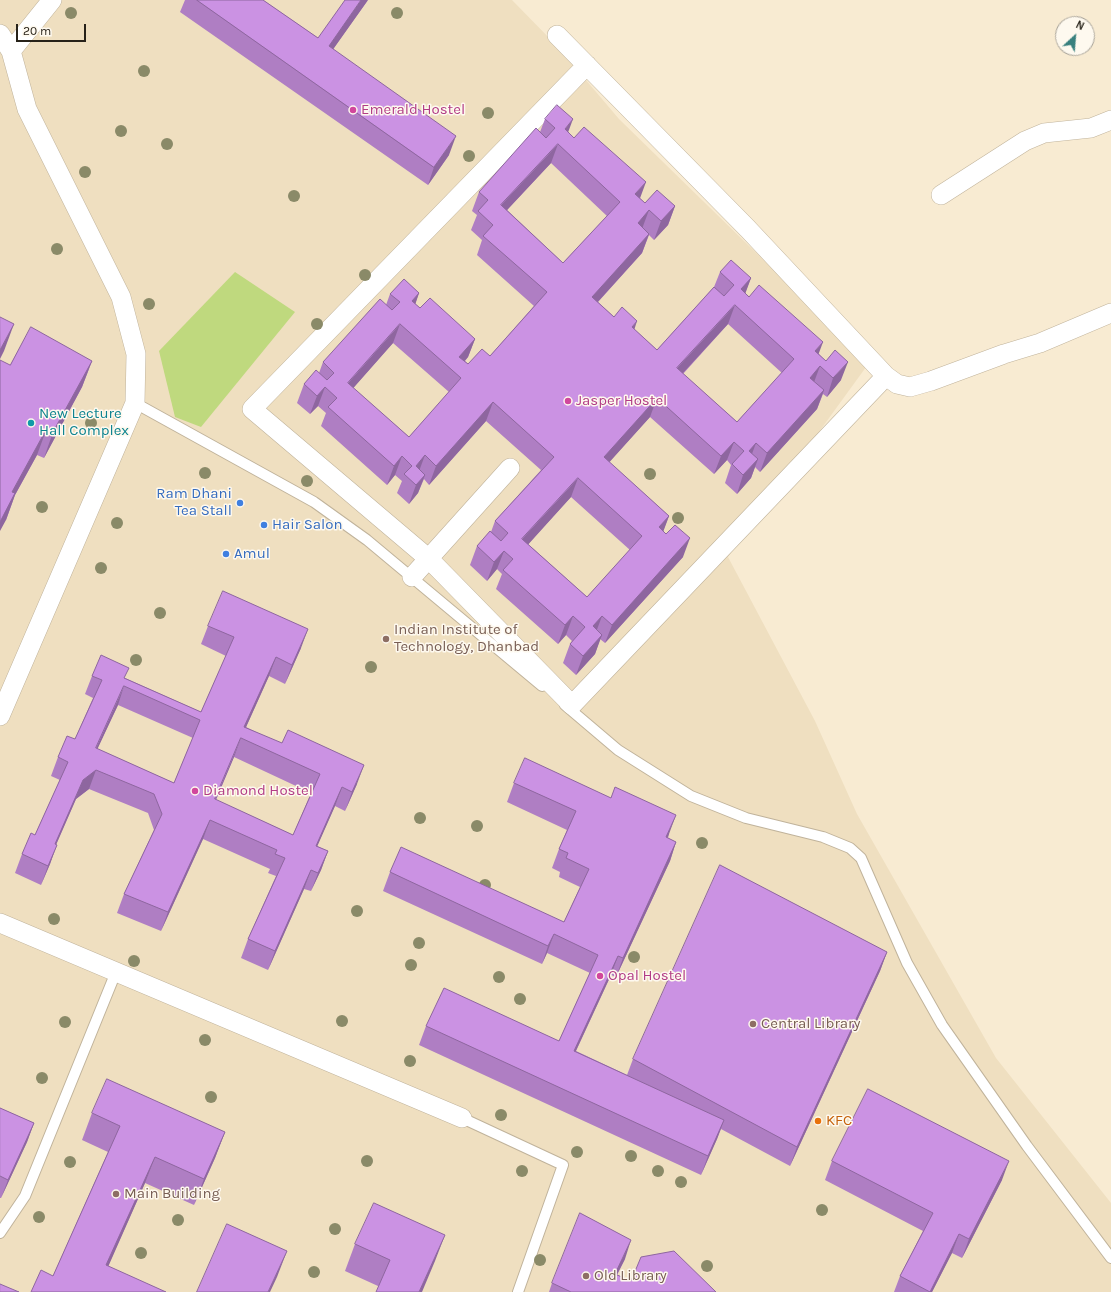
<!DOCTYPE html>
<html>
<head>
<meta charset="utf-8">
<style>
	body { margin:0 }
	#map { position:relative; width:1111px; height:1292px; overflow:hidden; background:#f8ebd2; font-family:Karla,sans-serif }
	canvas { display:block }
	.north { position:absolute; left:1055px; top:16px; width:40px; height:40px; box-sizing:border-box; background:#fef9ef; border:1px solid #a8a399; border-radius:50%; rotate:26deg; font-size:11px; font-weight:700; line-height:16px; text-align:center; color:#272219 }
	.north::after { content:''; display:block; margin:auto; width:14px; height:18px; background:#38807e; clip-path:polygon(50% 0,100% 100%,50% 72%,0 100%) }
	.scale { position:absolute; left:16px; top:24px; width:70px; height:18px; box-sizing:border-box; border:2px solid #272219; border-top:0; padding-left:5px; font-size:12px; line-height:14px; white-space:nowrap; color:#272219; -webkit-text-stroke:3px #fef9ef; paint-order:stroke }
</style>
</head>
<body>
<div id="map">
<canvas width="1111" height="1292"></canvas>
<div class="north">N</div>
<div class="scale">20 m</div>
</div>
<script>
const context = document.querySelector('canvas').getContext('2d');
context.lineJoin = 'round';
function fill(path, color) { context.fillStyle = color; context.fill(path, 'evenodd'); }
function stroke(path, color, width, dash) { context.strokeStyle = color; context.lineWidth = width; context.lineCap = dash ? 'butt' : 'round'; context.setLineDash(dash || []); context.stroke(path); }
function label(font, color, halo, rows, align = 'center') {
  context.font = font + ' Karla,sans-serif'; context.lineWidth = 3; context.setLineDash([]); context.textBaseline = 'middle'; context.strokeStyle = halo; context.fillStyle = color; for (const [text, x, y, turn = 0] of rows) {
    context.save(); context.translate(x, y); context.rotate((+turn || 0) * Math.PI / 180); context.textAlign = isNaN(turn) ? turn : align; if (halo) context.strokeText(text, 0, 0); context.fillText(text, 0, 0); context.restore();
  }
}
fill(new Path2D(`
	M0,0H512L557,46L619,119L869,363L728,557L815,721L857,814L996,1058L1111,1203V1292H0Z`), '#efdfc0');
fill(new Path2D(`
	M235,272L295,312L201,427L175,417L159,351Z`), '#bfd97e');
const lane = new Path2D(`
	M135,403L314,502L367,540L542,686
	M565,705L618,750L691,796L746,818L823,837L850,848L861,858L907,963L942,1025L1027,1146L1111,1258
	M462,1118L563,1165L518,1292
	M0,1233L25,1196L116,972`);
const street = new Path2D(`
	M0,34L11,51L27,109L121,297L136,354L135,403L0,716
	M557,35L748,229L886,376L897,384L910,387L931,381L1004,354L1040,343L1111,313
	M11,51L52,0
	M587,65L252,409L429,559L572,705L886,376
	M941,195L1025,141L1044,133L1091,128L1111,120
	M412,577L510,468
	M0,923L462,1118`);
stroke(lane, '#c0b39b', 12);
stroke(street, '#c0b39b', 20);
stroke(lane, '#fff', 10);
stroke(street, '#fff', 19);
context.fillStyle = '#8a8a68';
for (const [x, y] of [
	[71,13],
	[397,13],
	[144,71],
	[488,113],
	[121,131],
	[167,144],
	[469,156],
	[85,172],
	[294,196],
	[57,249],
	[365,275],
	[149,304],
	[317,324],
	[91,423],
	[205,473],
	[650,474],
	[307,481],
	[42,507],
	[678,518],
	[117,523],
	[101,568],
	[160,613],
	[136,660],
	[371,667],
	[420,818],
	[477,826],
	[702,843],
	[485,885],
	[357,911],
	[54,919],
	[419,943],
	[634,957],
	[134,961],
	[411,965],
	[499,977],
	[520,999],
	[342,1021],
	[65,1022],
	[205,1040],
	[410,1061],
	[42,1078],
	[211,1097],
	[501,1115],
	[577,1152],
	[631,1156],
	[367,1161],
	[70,1162],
	[522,1171],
	[658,1171],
	[681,1182],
	[822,1210],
	[39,1217],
	[178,1220],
	[335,1229],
	[141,1253],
	[540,1260],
	[707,1266],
	[314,1272]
]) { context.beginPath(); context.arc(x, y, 6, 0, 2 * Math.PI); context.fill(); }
fill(new Path2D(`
	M185,0H263L318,38L368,0L333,49L449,155L428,185L180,12Z
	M545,119L569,133L645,203L675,206L668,225L654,240L649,235L642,253L598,302L614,317L634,329L657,350L714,287L720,272L751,278L745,293L819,354L841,380L827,397L823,394L817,409L760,472L755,467L751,478L737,494L725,483L731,465L727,460L714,474L650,417L609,462L669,516L663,531L683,557L605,643L600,639L595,654L576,675L563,663L570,644L572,641L566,635L558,644L496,589L502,574L497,569L487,581L470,565L477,546L491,532L495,521L541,470L486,421L429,485L424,479L418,493L409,504L397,493L402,481L395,475L387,485L321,426L326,413L318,406L310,414L297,403L304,384L319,373L323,362L386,305L390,294L419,293L415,304L420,308L475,339L468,357L465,361L468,364L490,356L534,306L477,255L482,240L471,230L477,215L472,211L479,192L540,132ZM551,163L607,216L563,263L507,210ZM728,324L782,373L737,422L683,374ZM393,343L449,392L409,437L353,388ZM571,497L630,550L587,597L528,544Z
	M92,361L82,387L44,458L37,455L15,495L6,520L10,365Z
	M208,626L301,648L285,684L269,676L246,727L357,784L345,811L335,806L317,846L328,851L321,870L311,891L304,889L268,970L241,958L248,939L276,876L268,873L270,869L203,839L161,931L117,913L124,894L154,830L148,813L89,789L76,799L56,845L50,864L41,885L15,873L22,854L35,835L60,780L51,776L58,757L75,739L93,698L85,694L92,676L125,678L201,712L226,656L201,644ZM118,705L193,738L174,783L97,749ZM234,757L311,793L293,835L216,800Z
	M514,783L669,834L668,838L676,842L670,861L616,977L611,975L576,1051L627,1075L633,1059L887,952L880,971L790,1166L721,1129L717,1139L701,1175L419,1045L426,1026L559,1041L590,973L547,953L542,964L383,891L390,872L564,922L580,887L559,877L560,872L552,868L559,849L567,830L507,802Z
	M0,1108L34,1123L27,1142L1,1198H0Z
	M92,1113L225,1132L215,1158L194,1205L145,1183L108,1266L53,1276L108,1152L82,1140Z
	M832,1161L1002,1180L962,1258L952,1253L932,1292H894L900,1276L923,1231L825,1180Z
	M355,1244L435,1261L378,1286L345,1271Z
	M625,1259L617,1275L631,1281L716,1292H549L552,1283Z`), '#af7ec3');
fill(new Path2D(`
	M361,0H368L322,65L329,46Z
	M573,119L566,138L565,129Z
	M456,136L449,155L428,185L434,167Z
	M558,144L551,163L494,224L501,205Z
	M646,182L639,201L635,194Z
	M675,206L668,225L654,240L661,221Z
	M649,210L642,229L638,223Z
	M649,234L642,253L585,316L592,297Z
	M751,278L744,297L741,289Z
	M419,293L413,311L412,301Z
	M735,305L728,324L670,387L677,368Z
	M637,321L631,340L632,327Z
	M14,324L4,351L0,359V350Z
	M400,324L393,343L341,402L348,383Z
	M475,339L468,357L455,372L459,357Z
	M823,342L816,361L815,351Z
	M92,361L82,387L44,458L53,432Z
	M848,362L841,380L827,397L833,378Z
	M820,366L813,385L810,378Z
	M325,387L318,406L310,414L317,396Z
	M824,390L817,409L760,472L767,453Z
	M657,398L650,417L597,476L604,457Z
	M493,402L486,421L429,485L436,466Z
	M47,428L37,455L15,495L6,520L0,531V522L12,492Z
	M734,442L727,460L714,474L721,456Z
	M756,443L749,462V451Z
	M425,455L418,474L416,466Z
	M402,456L395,475L387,485L394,466Z
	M758,459L751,478L737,494L743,475Z
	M425,475L418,493L409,504L416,485Z
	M578,478L571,497L516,558L522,539Z
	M669,516L662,535L659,527Z
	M690,538L683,557L605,643L612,625Z
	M504,551L497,569L487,581L494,562Z
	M573,616L566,635L558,644L565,625Z
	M602,616L595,635L593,626Z
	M308,629L301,648L285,684L292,665Z
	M602,635L595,654L576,675L583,656Z
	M276,657L269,676L238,745L244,727Z
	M124,686L118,705L89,767L96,748Z
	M241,738L234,757L208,818L215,799Z
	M364,765L357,784L345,811L352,792Z
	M96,770L89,789L76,799L48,863L55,844L83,780Z
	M342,787L335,806L309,865L316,846Z
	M676,815L669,834L659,856L666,837Z
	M210,820L203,839L161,931L168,912Z
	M676,842L670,861L616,977L623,958Z
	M57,845L50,864L41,885L48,866Z
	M328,851L321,870L311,891L318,873Z
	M311,870L304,889L268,970L275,951Z
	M554,934L547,953L542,964L548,946Z
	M887,952L880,971L790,1166L797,1147Z
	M618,956L611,975L567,1070L574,1051Z
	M724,1120L717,1139L701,1175L708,1156Z
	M34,1123L27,1142L1,1198L8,1180Z
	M225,1132L215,1158L194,1205L204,1179Z
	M155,1157L145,1183L97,1292L106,1265Z
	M1009,1161L1002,1180L962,1258L969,1239Z
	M959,1234L952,1253L932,1292H930Z
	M445,1235L435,1261L422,1292H419Z
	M631,1240L625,1259L608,1292L615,1274Z
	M287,1251L277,1277L270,1292H268Z`), '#8e669f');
const building = new Path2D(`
	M197,0H263L318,38L345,0H361L329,46L456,136L434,167Z
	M557,105L573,119L565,129L574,138L584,127L646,182L635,194L645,203L657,190L675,206L661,221L649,210L638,223L649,234L592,297L614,317L622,307L637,321L632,327L657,350L714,287L724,296L734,285L720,272L731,260L751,278L741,289L749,297L759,285L823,342L815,351L826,361L835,350L848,362L833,378L820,366L810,378L824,390L767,453L756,443L749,451L758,459L743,475L732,464L744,451L734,442L721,456L657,398L604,457L669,516L659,527L666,534L675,525L690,538L612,625L602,616L593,626L602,635L583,656L570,644L585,627L573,616L565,625L503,570L513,559L504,551L494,562L477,546L490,531L501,541L508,533L495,521L554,457L493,402L436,466L425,455L416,466L425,475L416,485L404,474L412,466L402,456L394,466L328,407L337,398L325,387L317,396L304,384L316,370L327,380L334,373L323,362L380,299L392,310L400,302L390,294L404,279L419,293L412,301L420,308L430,298L475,339L459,357L468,364L482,349L490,356L547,292L483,236L493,225L478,211L488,200L479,192L536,128L546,138L555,128L545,119ZM558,144L620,202L563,263L501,205ZM735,305L794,359L737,422L677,368ZM400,324L461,378L409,437L348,383ZM578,478L642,536L587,597L522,539Z
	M0,317L14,324L0,350Z
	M31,327L92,361L53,432L47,428L12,492L15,493L0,522V360L10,365Z
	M223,591L308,629L292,665L276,657L244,727L282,743L288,730L364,765L352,792L342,787L316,846L328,851L318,873L311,870L275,951L248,939L285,858L275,854L277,850L210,820L168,912L124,894L162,814L154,794L96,770L83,780L55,844L57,845L48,866L22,854L31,833L35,835L68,762L58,757L67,736L75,739L102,680L92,676L101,655L129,668L124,678L201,712L234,637L208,626ZM124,686L200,720L174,783L96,748ZM241,738L320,774L293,835L215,799Z
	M525,758L611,798L615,787L676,815L666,837L676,842L623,958L618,956L574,1051L724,1120L708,1156L426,1026L444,988L559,1041L598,955L554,934L548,946L390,872L401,847L564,922L589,869L566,858L568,853L559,849L576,811L514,783Z
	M720,865L887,952L797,1147L633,1059Z
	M107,1079L225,1132L204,1179L155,1157L106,1265L166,1292H31L41,1270L53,1276L120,1126L92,1113Z
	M868,1089L1009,1161L969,1239L959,1234L930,1292L900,1276L933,1213L832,1161Z
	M0,1108L34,1123L8,1180L0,1176Z
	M374,1203L445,1235L419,1292H376L390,1260L355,1244Z
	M580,1213L631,1240L615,1274L631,1281L641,1257L674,1251L716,1292H571L552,1283Z
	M227,1224L287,1251L268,1292H197Z
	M0,1284L19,1292H0Z`);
fill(building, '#cb92e3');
stroke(building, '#8e669f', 1);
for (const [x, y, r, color] of [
	[353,110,4,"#d1479c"],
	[568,401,4,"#d1479c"],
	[31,423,4,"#0f9aa8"],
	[240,503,4,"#3f7fe0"],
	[264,525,4,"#3f7fe0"],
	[226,554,4,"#3f7fe0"],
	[386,639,4,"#8d6e63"],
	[195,791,4,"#d1479c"],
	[600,976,4,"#d1479c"],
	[753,1024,4,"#8d6e63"],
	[818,1121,4,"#e8710a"],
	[116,1194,4,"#8d6e63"],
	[586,1276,4,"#8d6e63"]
]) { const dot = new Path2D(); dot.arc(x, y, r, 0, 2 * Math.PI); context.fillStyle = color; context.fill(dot); stroke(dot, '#fef9ef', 1.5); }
label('15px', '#b23c85', '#fef9ef', [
	["Emerald Hostel",361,110],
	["Jasper Hostel",576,401],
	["Diamond Hostel",203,791],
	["Opal Hostel",608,976]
], 'left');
label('15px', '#0d838f', '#fef9ef', [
	["New Lecture",39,414],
	["Hall Complex",39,431]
], 'left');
label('15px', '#366cbe', '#fef9ef', [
	["Ram Dhani",232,494,"right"],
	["Tea Stall",232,511,"right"],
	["Hair Salon",272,525],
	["Amul",234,554]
], 'left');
label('15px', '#785e54', '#fef9ef', [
	["Indian Institute of",394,630],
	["Technology, Dhanbad",394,647],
	["Central Library",761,1024],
	["Main Building",124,1194],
	["Old Library",594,1276]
], 'left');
label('15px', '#c56008', '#fef9ef', [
	["KFC",826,1121]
], 'left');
</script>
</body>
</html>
